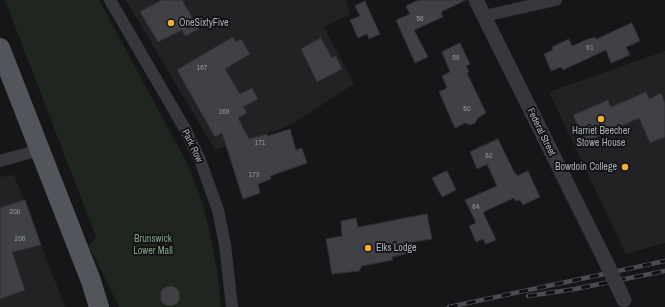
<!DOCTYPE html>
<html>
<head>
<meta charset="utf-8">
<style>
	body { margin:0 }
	canvas { display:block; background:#161618 }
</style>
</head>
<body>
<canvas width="665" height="307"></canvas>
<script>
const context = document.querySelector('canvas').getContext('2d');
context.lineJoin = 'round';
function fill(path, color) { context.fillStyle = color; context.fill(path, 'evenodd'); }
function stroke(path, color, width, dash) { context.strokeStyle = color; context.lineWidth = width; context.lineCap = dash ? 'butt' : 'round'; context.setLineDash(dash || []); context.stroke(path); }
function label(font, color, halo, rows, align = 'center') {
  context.font = font + ' "Archivo Narrow",sans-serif'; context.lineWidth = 3.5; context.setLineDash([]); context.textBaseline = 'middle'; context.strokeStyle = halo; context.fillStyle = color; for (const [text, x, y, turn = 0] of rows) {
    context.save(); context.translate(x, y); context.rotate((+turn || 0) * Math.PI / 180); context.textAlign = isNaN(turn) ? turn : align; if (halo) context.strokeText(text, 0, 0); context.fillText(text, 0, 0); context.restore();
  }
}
fill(new Path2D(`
	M126,0H346L350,14L324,27L354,84L289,126L215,150Z
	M665,51V243L626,254L549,92Z
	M14,175L65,307H0V177Z`), '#222225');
fill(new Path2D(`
	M5,0H99L189,167L203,204L209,230L217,270L221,307H119L89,246L96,237Z`), '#1e261f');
const building = new Path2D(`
	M162,0H182L199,29L185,36L182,30L158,42L140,12Z
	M419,0H466L441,12L443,17L414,30L428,57L415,63L396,20L410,14L406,6Z
	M365,1L380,34L369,39L367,34L358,38L350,20L360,16L355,6Z
	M632,23L640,41L626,47L630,55L611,63L606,50L563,70L561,67L551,71L544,54L553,50L552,47L569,39L572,46L588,39L596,37V39Z
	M233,37L236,42L241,39L250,54L225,69L240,94L252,88L258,99L243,107L247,113L238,118L249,139L267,134L268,136L290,129L296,150L302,148L307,163L270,176L271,179L258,184L260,193L243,199L222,133L215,137L177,70Z
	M321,38L332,58L336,56L342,69L317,82L301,49Z
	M460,43L470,64L466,66L469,72L467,73L486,113L478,118L475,123L470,125L465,123L455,128L439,92L447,88L442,76L450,72L442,52Z
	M646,92L649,99L661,93L665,103V137L650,143L639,118L585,142L573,115L608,100L611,107Z
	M498,139L515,174L516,173L517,176L528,171L540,197L523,205L520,200L516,201L514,198L483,212L496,240L486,244L483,239L476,242L469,226L476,223L465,200L497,186L487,164L477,169L470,152Z
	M447,171L456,190L442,197L432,178Z
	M25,200L41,245L12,252L25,290L0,299V208Z
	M427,214L432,239L407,243L409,253L392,257L393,260L362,266L359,271L332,274L326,239L342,236L341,221L356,218L358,227Z
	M160 296a10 10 0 1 1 20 0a10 10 0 1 1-20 0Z`);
fill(building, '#404145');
stroke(building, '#303034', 1);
stroke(new Path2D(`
	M110,0L185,129L200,160L218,210L225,245L232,307
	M484,16L556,0
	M0,161L39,150`), '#37383d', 12);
stroke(new Path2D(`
	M476,0L603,256`), '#37383d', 15);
stroke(new Path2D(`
	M0,48L91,281L99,307`), '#53555c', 20);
const rail = new Path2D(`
	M528,296L575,289L665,271
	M449,307L665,261`);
stroke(rail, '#4a4c52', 4.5);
stroke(rail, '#111113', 3, [9]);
stroke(new Path2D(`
	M603,256L624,300`), '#37383d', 15);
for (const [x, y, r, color] of [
	[171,23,4,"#f2b134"],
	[601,119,4,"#f2b134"],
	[625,167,4,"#f2b134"],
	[368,248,4,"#f2b134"]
]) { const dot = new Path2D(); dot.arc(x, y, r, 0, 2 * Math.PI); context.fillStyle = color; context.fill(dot); stroke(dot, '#111113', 1.5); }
label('8px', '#8e929b', null, [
	["56",420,19],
	["61",590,48],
	["58",456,58],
	["167",202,68],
	["60",467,109],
	["169",224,112],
	["171",260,143],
	["62",489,156],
	["173",254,175],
	["64",476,207],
	["200",15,212],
	["206",20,239]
]);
label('10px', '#a8adb8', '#111113', [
	["OneSixtyFive",179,23],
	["Harriet Beecher",601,131,"center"],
	["Stowe House",601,143,"center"],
	["Bowdoin College",617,167,"right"],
	["Elks Lodge",376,248]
], 'left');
label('10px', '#a8adb8', '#111113', [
	["Federal Street",541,132,64],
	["Park Row",192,146,64]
]);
label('10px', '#7fa381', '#111113', [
	["Brunswick",153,239],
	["Lower Mall",153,251]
]);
</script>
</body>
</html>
